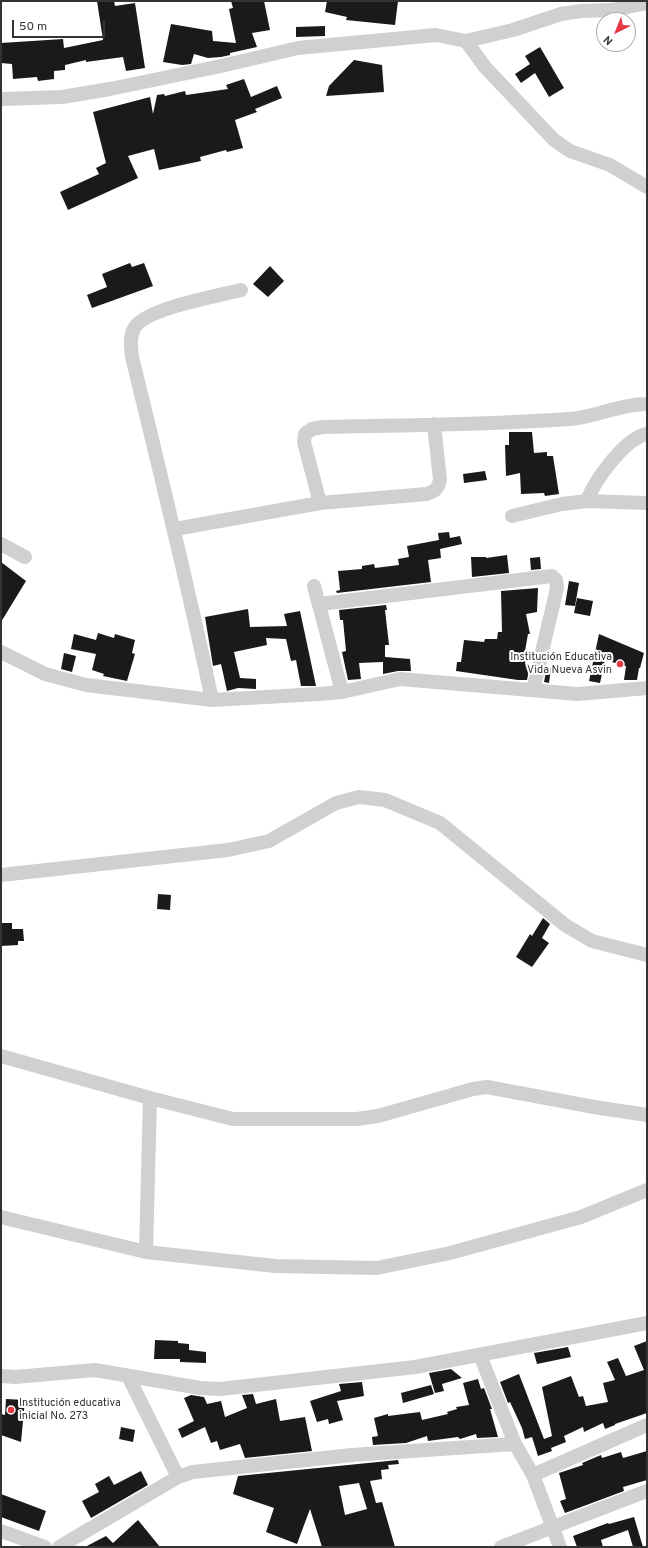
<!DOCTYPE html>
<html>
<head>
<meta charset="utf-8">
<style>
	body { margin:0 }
	#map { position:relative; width:648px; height:1548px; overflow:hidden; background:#fff; font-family:Overpass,sans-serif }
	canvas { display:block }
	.frame { position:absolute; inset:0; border:2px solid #333; pointer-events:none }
	.north { position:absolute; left:596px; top:12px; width:40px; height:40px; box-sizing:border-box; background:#fff; border:1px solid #adadad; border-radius:50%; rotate:223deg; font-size:11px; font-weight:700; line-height:16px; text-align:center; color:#333 }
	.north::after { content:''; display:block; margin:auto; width:14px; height:18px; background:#e63946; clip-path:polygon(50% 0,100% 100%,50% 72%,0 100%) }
	.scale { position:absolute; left:12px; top:20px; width:93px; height:18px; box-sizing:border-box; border:2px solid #333; border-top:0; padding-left:5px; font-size:12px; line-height:14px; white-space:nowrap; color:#333; -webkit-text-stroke:3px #fff; paint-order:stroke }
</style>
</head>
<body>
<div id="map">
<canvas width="648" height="1548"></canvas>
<div class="frame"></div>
<div class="north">N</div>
<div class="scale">50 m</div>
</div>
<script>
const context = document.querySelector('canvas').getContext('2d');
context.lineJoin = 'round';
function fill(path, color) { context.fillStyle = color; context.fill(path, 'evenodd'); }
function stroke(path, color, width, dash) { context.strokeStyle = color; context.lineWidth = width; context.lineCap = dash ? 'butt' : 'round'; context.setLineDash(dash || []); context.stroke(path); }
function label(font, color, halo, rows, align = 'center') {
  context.font = font + ' Overpass,sans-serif'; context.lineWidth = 4; context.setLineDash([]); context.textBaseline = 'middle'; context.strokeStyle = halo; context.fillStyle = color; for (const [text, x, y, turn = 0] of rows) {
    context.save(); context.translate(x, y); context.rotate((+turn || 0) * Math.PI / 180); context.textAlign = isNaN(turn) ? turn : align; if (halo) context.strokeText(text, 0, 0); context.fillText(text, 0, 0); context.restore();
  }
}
fill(new Path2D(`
	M97,1H114L115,6L135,3L145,68L126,71L123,57L86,62V60L65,65V70L54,71V79L38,81L37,77L13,79L12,64L1,63V43L63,39L64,48L103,40Z
	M231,1H264L270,30L252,33L257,47L230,53V55L221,57L208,58L194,54L191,64L182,65L163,62L171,24L212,31L213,41L236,43L229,9L233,8Z
	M327,1H398L395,25L346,20L347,17L325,12Z
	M325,26V36L296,37V27Z
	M540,47L564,88L549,97L535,73L521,83L515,74L530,64L525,56Z
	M354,60L382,65L384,92L326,96L329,86Z
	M244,79L251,97L277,86L282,98L255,109L257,112L235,120L243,148L227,152L226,150L200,157L201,161L159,170L154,149L128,156L138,178L68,210L60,192L99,174L96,168L106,163L93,112L150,97L153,114L157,95L164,94L165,96L185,91L186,95L228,89L226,85Z
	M130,263L132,267L144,263L153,286L92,308L87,295L107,287L102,274Z
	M270,266L284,281L268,297L253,284Z
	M509,432H532L534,453L547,452V456H553L559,494L545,496L544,493L521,494L520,473L506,476L505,445H509Z
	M485,471L487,480L464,483L463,474Z
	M449,532L450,538L460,536L462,544L440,549L441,558L428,560L431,582L337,593L336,591L340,590L338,571L362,569V566L374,564L375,568L399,565L398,559L409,557L407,546L439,540L438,533Z
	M507,555L509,573L472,577L471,557H486V558Z
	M540,557L541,569L531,570L530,558Z
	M1,562L26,581L1,622Z
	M569,581L579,583L575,606L565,605Z
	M538,588L537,612L526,614L530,634H528L525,651H527L525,664L530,665L527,680H518L456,671L457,662H461L464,640L484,642L485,639H497L498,632H502L501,591Z
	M577,598L593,601L590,616L574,613Z
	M386,605L387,610H385L389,645H385V657L410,659L411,671H398L383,674V662L359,663L361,679L348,680L342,652L346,651L343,620H340L339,610Z
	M248,609L250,627L287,626L284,614L300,611L316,686H301L296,660L291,661L286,639L266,638L267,645L234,652L240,678L256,679V689L238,688L227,691L221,664L213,666L205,617Z
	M98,633L114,638L115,634L135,640L132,653L135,654L127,681L103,676L104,674L92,670L96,654L71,649L74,634L96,640Z
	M599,634L644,653L640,668H639L637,680H624L626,666L605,660L600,683L589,681Z
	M64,653L76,656L72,672L61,669Z
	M547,667L551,668L549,683L544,682Z
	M158,894L171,895L170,910L157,909Z
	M543,918L550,924L542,938L549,943L532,967L516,957L530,934L532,936Z
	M1,923H12V929H23L24,941H18V945L1,946Z
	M155,1340L178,1341V1343L189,1344V1350L206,1352V1363L180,1362V1359H154Z
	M647,1341V1413L615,1424V1425L605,1429L603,1423L584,1432L583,1427L564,1436L566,1442L551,1448L552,1451L538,1456L532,1437L525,1439L522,1428L510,1402L508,1403L500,1382L519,1374L544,1439L552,1436L542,1387L571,1376L579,1397L583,1396L586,1406L608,1402L603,1383L615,1380L607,1362L618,1358L626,1376L644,1370L634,1346Z
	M568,1347L571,1357L537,1364L534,1353Z
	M451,1369L462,1378L442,1384L444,1391L435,1393L429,1373Z
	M478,1379L481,1389L484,1388L492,1409H490L498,1437L477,1438L476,1434L460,1439L458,1437L428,1441L427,1436L406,1443L373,1445L372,1437L378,1436L374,1418L388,1414V1416L420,1412L422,1420L448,1414L447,1412L457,1409L456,1407L469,1405L463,1383Z
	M362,1382L364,1396L337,1401L343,1420L329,1424L328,1419L317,1422L310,1401L341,1391L339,1384Z
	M431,1385L434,1394L403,1403L401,1393Z
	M253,1394L256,1404L276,1399L280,1421L305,1417L312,1451L245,1458L240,1444L220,1450L217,1441L211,1443L205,1427L182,1438L178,1429L194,1421L184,1398L191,1395L204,1397L207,1404L221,1401L225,1417L247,1408L242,1395Z
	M6,1399L25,1400L21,1442L1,1435V1414L5,1415Z
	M121,1427L135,1430L133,1442L119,1439Z
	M647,1451V1480L623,1487L624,1491L565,1513L560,1501L566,1499L559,1473L583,1465L582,1463L601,1455L602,1458L621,1452L623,1458Z
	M398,1460L399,1464L388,1465L389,1469L381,1470L382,1479L370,1481L376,1503L382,1502L395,1547H322L310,1509L297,1544L266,1532L274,1508L233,1494L238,1476ZM359,1483L367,1509L345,1515L339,1486Z
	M141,1471L148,1485L91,1518L82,1501L99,1492L95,1484L109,1476L114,1485Z
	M1,1494L46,1511L39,1531L1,1517Z
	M634,1517L643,1547H633L628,1530L601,1540L603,1547H577L573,1536L608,1523L609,1524Z
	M138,1520L160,1547H85L106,1536L113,1543Z`), '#1a1a1a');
stroke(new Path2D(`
	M466,41L485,67L554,140L570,151L610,165L647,187
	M1,99L62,97L110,89L221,66L298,48L436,35L466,41L513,30L561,14L581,11L612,10L647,3
	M587,501C594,481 625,438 647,434
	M320,503L304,442L305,434L312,429L323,427C405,425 488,425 570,419C596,417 620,404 647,404
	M512,516L562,504L587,501L647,503
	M175,529L320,503L427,494C435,491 438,489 440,480L434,424
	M1,544L25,557
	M314,586L342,692
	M320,604L552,576L556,580L557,588L533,690
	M1,652L45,674L86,685L212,700L319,694L342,692L400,679L578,694L647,688
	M212,700C188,585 160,471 132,357C131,347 129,336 135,327C148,308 217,296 241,290
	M1,875L228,850L269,841L336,803L359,797L385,800L440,823L565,925L592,941L647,955
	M1,1056L150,1098L233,1119H357L378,1116L473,1089L487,1087L594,1107L647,1115
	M1,1217L146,1252L275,1266L377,1268L450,1253L581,1217L647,1190
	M146,1252L150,1098
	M480,1355L515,1444L533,1475L560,1547
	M1,1376L15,1377L95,1370L200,1388L220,1389L415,1367L647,1323
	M128,1376L178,1477
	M533,1475L647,1425
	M1,1531L45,1547
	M59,1547L178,1477L193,1472L352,1455L515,1444
	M501,1547L647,1491`), '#d0d0d0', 14);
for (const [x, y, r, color] of [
	[620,664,4,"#e63946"],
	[11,1410,4,"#e63946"]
]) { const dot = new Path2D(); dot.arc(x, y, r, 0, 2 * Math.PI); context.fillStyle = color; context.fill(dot); stroke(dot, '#fff', 1.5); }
label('11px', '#333', '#fff', [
	["Institución Educativa",612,658],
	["Vida Nueva Asvin",612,671],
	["Institución educativa",19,1404,"left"],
	["inicial No. 273",19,1417,"left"]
], 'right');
</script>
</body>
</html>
